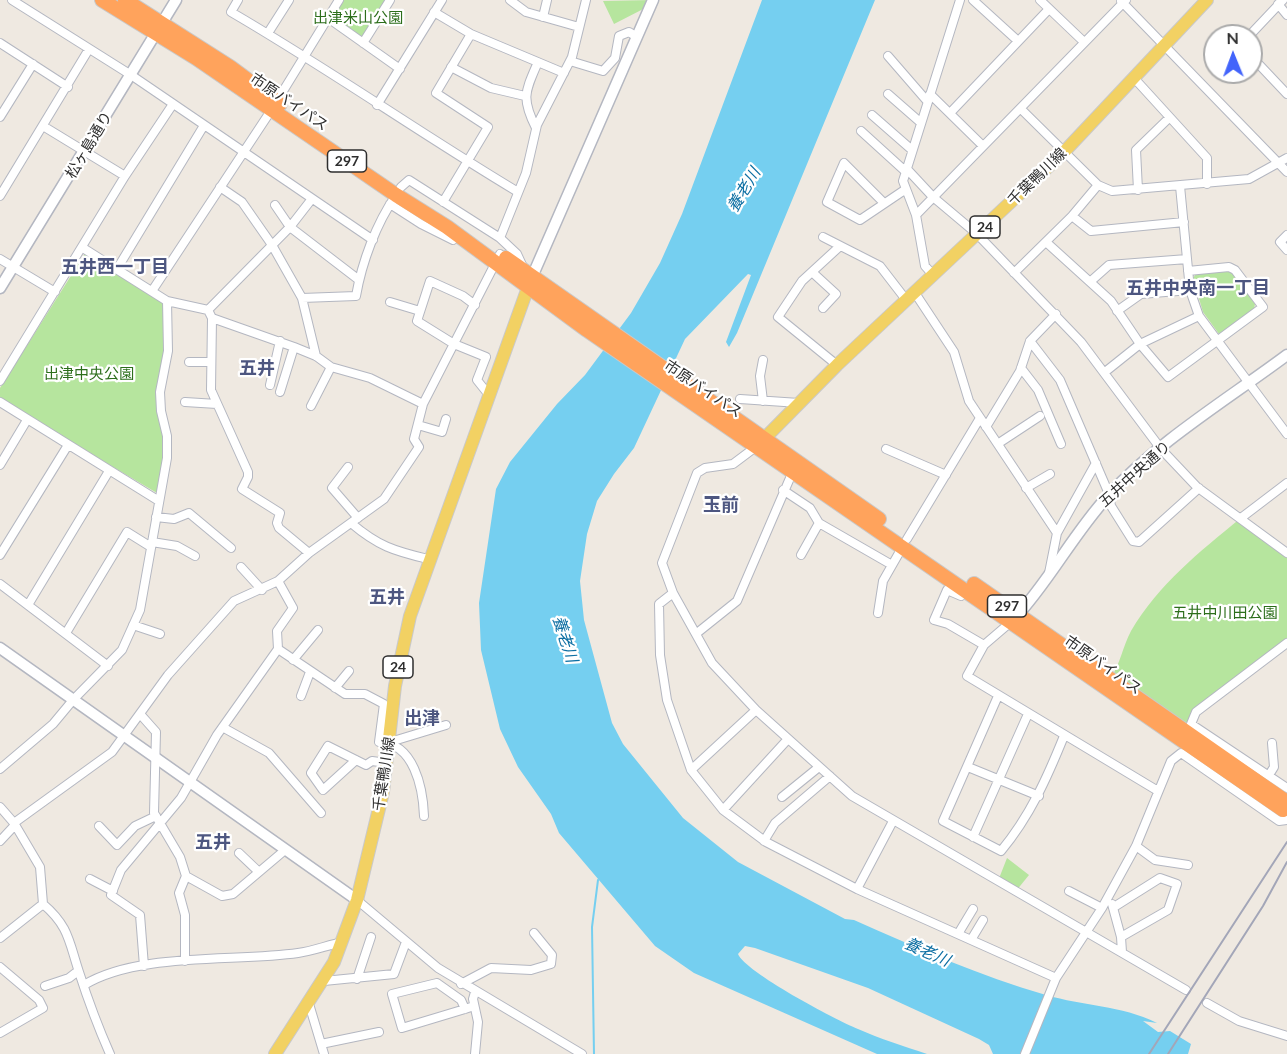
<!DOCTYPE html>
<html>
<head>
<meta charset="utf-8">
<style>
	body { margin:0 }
	#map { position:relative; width:1287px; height:1054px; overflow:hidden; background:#efe9e1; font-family:Lato,sans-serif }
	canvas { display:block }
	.north { position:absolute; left:1203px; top:24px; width:60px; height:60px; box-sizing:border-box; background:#fff; border:2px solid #ababab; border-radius:50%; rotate:359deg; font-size:16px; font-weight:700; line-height:24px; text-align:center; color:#2e2e2e }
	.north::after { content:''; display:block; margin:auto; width:21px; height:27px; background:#4264fb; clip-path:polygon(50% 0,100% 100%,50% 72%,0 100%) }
</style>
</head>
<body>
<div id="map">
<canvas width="1287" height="1054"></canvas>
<div class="north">N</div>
</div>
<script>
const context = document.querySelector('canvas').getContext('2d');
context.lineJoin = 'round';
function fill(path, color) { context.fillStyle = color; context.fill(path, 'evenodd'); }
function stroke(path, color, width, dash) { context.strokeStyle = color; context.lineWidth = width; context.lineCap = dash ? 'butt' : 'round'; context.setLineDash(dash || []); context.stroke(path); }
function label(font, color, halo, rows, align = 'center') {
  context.font = font + ' Lato,"Noto Sans JP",sans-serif'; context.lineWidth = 4.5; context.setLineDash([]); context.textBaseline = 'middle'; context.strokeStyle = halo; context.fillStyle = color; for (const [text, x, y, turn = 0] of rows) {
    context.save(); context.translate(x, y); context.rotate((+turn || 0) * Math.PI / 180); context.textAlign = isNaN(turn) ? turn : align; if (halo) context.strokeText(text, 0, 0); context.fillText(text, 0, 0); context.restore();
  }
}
fill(new Path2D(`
	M339,0H390L363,43L328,18Z
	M654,0L651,5L614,24L603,1Z
	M86,252L163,302L165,349L157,392V412L164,436L163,456L157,493L0,400V388Z
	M1227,271L1233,273L1255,304L1254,309L1219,334L1203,312L1193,278L1196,274Z
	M1241,518L1287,553V643L1196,712L1184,730L1111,678C1120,664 1123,646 1131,631C1159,584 1199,552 1241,518Z
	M1007,858L1029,875L1016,891L998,881Z`), '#b6e59e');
fill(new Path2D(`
	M762,0H875L737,333L729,347L726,342L751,275L748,274L685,339L634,448L614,474L597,501L587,534L580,581L584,620L612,723L623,744L683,818L738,862L845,919L854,920C917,948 980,976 1046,995C1083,1006 1121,1005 1157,1023L1143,1021L1158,1032L1170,1031L1191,1044L1188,1054H993L989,1045L979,1039L868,988L755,948L745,946L738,954C745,972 836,1020 858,1029C880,1039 904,1046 927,1054H877L694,973L655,946L559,833L551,814L518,767L500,729L481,650L479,603L496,489L510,462L557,404L585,375L631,313L660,263L682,214Z`), '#75cff0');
stroke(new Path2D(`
	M594,1054L592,927L598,880`), '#75cff0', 2);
const street = new Path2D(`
	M12,0L131,75L373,240
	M238,0L231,12C329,69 421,134 518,192
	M510,0L526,12L579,27
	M973,0L1018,41
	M1040,0L1084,42
	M1121,1L1287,172
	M1278,4L1287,15
	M434,12L471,34L564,73
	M543,17L547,0
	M328,18L400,69
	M268,33L289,0
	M1249,36L1283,0
	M0,43L68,87
	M363,43L390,0
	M888,56L927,101
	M1251,56L1287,94
	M570,61L603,71L615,58L619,36L629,32L637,37
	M451,67L491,88L525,96
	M1134,78L1207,158V184
	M888,94L920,122
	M930,94L983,146
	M377,105L442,0
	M1021,109L1098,185L1112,191L1249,179L1287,158
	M951,112L1049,9
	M872,115L912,150
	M0,117L33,64
	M43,126L125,176
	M536,128C521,98 525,92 538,62
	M861,131L905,171
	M906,168L933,197L977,234L1081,342L1161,449L1197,487L1287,553
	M1180,186L1190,290L1199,316L1287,434
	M220,187L242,202L272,245L302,298L316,356
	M401,187L409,180L500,238L517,254L523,267
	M1138,190L1136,150L1169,118
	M0,196L89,49
	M443,202L488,127L436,93L471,34
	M884,203L844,163L827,202L860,220L906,189
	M390,204L421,224L453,240
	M275,205L290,227L359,280
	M916,215L1126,0
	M1072,216L1091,231L1184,222
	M1287,235L1280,242L1287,250
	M823,237L880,266L907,301
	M500,238L526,173L537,125L572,57L586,0
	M1046,242L1111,301L1140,344L1168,377L1263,307L1235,270L1229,267L1188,271
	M83,248L167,301L208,310
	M0,259L55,292
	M117,269L203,127
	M812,272L836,294L823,308
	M1014,273L1072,216L1098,185
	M934,276L925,266L916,215L903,181L960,0
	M1091,281L1109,265L1187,259
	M152,291L272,109L339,0
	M915,293L954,352L969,401L1057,533
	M302,298L356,296C362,262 376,224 396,195
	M390,302L420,311
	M475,305L463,296L430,281L417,321L454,344L486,357L477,380L489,395
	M1117,311L1141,294L1190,290
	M212,318L294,347L316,356L331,367L370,378L423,404
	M1030,341L1060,380L1109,494L1111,506L1133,541L1139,542L1199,488
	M189,362H211
	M837,365L778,317L802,281L839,247
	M1021,368L1038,390L1061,444
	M1105,372L1140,344L1199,316
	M0,381L125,176L173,104
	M270,385L280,341
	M280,392L294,347
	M740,399L799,403
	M763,401L760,376L763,360
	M0,402L159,501
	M185,402L217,404
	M311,406L331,367
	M418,425L442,432L446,419
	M986,427L1020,371L1030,341L1056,314
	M999,443L1040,416
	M757,446L733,464L705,468L697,473L662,563L673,593L712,663L756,710L852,796L1186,990
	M886,449L946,475
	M0,465L27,420
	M348,467L332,488L358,518
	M1026,488L1050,474
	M783,490L810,508L819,523L892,565
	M156,517L174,519L189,513L231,548
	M1241,518L1287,483
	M351,523C378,546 394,551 428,559
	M907,539L980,418
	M152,542L177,546L195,556
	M309,553L279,528L277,523L280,513L242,489L248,477V472L211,390L212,318L208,310L290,227L311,200
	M0,555L68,445
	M801,555L819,523
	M241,567L262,590
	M1049,573L1057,533L1096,463
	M0,584L108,666
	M673,593L659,604L660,655L667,700L691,770L723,810L766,842L857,889L1056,978
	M961,596L947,590L934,620L948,624L984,645
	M28,605L109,471
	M878,613L883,581L903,546
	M1012,621L984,645L967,676L1158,791
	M133,625L160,634
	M66,633L127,532L151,547
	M697,633L737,601L793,471
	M1287,643L1196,712L1191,724L1287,788
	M278,649L345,694H365L384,704L379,742C414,743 423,788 424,816
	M293,660L318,630
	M335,688L349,671
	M301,696L310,672
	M998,696L943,821L1001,851C1030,816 1047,778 1064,736
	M140,714L156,732L154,813L180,857L186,876L179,893L185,915V961
	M224,728L269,753L321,813
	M390,742L446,725
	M356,760L323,790L311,773L328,746L366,765L372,761L387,763
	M968,767L1039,796
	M0,769L53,724L73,700L122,650L140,610L167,458V436L161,411L160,392L168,351L167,301
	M691,770L756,710
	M1269,775L1274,767L1272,743
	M782,797L819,767
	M0,807L14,823L40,867L43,904C69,926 69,942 79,972C88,1000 98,1027 110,1054
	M723,810L788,739
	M14,823L112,752L168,675L234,601L278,581L309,553L384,499L419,447L414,439L423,404L500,254
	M99,826L117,845L135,826L156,816
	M973,837L1028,714
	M0,841L15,825
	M764,841L775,823L830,776
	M1136,846L1155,860L1188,865
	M239,853L259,872
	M186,876L222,896L233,894L285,850
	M90,879L113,891
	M857,889L893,821
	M1069,891L1102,908
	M357,900L438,968L582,1054
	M1112,904L1121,937L1122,952
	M1114,907L1160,878L1177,884L1168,910L1121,937
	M958,934L973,909
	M0,938L43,904
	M971,940L983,920
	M144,966L140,915L111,895L121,870L181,798L217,735L278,649L277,631L293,608L278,581
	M0,967L39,1000L43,1008L0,1033
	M357,979L371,937
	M324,981L394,974L406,942
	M461,984L491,968L531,970L551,964L552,955L534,933
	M84,985C138,952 235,962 298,953C313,951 328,945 343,942
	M45,986L69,978L78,971
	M475,992L473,999L478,1022L475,1054
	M1207,1003L1239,1021L1287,1036
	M309,1004L324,1054
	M465,1009L461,1000L437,983L392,994L402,1028L465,1009L474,1006
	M321,1044L379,1032
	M1025,1054L1056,978L1102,908L1136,846L1171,761L1181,753L1279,821L1287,820`);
const secondary = new Path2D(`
	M532,277L653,0
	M0,288L176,0
	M1014,619C1049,582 1073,534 1108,496C1157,442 1228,399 1287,355
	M0,648L357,900`);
const primary = new Path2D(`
	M758,445L837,365L1064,152L1207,0
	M275,1054L334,962L357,900L383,792L395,686L410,616L531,279`);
const highway = new Path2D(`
	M102,0L196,58L396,195L447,227L587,330L1283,810
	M125,0L230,67L280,104
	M506,258L879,519
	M974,584L1287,802`);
stroke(street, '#b4b7c1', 10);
stroke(secondary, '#b4b7c1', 13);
stroke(primary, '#c9c9c9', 14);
stroke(highway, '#c9c9c9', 16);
stroke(street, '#fff', 8);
stroke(secondary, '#fff', 10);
stroke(primary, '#f2d163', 12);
stroke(highway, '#ffa35c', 14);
stroke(new Path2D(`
	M1149,1054L1287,842
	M1168,1054L1263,906L1287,862`), '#a3a6b8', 2);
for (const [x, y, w] of [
	[347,161,39],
	[985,227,30],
	[1007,606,39],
	[398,667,30]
]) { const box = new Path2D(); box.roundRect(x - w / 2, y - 11, w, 22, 4.5); context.fillStyle = '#fff'; context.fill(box); stroke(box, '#2e2e2e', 1.5); }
label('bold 14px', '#2e2e2e', null, [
	["297",347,161],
	["24",985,227],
	["297",1007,606],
	["24",398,667]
]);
label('15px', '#2c6e1b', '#fff', [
	["出津米山公園",358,18],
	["出津中央公園",89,374],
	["五井中川田公園",1225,613]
]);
label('15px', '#2e2e2e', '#fff', [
	["市原バイパス",289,102,34],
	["松ヶ島通り",89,145,-59],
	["千葉鴨川線",1037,177,-44],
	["市原バイパス",703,389,34],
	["五井中央通り",1135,474,-42],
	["市原バイパス",1103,665,35],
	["千葉鴨川線",384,774,-81]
]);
label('italic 16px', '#0d6fa3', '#fff', [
	["養老川",744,190,-59],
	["養老川",565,639,72],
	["養老川",927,952,24]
]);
label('bold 18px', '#4d5680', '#fff', [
	["五井西一丁目",115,267],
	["五井中央南一丁目",1198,288],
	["五井",257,368],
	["玉前",721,505],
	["五井",387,597],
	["出津",422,718],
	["五井",213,842]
]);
</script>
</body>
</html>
